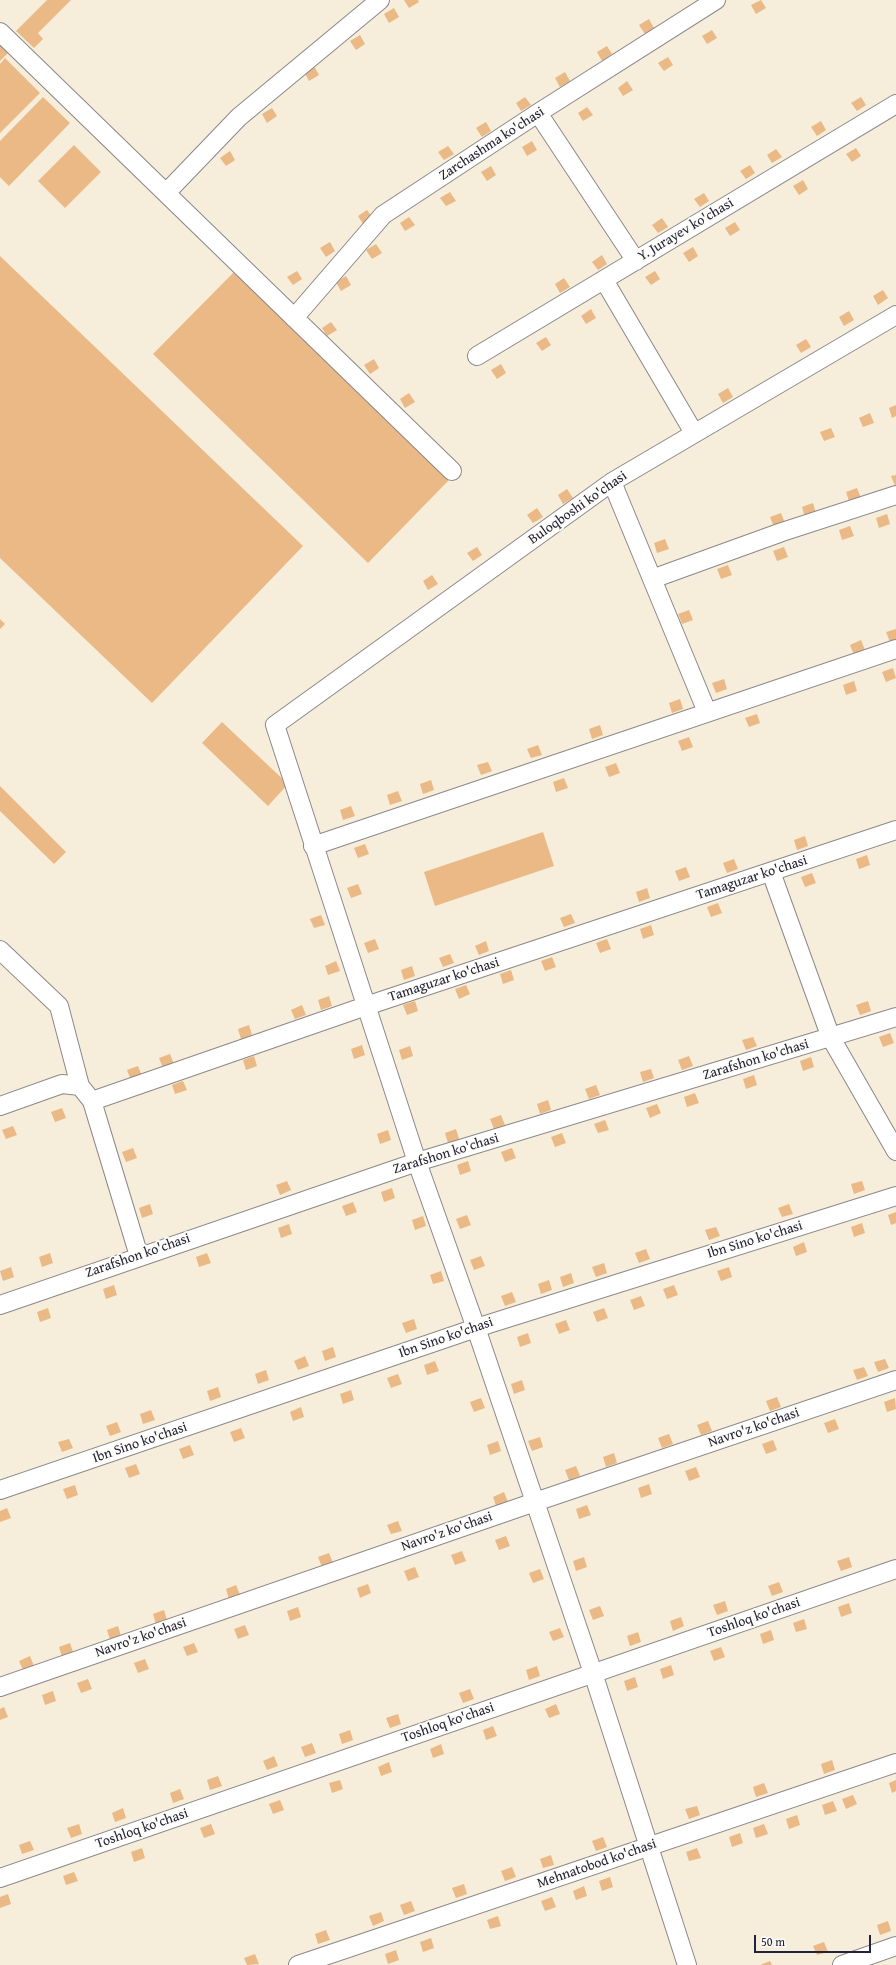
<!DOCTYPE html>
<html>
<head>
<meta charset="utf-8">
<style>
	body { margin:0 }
	#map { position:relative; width:896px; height:1965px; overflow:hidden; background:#f6edda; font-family:"Gentium Book Plus",serif }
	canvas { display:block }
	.scale { position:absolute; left:754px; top:1935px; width:117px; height:18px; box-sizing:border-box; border:2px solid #22223b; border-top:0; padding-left:5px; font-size:12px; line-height:14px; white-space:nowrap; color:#22223b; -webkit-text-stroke:3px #fdfcf7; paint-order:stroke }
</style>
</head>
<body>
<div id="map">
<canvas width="896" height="1965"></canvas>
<div class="scale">50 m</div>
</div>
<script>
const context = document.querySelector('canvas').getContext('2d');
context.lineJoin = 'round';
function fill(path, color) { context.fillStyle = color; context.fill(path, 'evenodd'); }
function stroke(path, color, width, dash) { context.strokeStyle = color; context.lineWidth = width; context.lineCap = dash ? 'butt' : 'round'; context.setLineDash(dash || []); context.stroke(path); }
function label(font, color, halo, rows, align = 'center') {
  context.font = font + ' "Gentium Book Plus",serif'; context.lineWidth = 4; context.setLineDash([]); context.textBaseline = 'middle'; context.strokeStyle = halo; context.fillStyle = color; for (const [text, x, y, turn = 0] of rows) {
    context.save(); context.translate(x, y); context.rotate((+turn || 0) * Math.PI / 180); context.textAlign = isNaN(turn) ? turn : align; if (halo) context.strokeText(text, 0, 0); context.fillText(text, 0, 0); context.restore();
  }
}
fill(new Path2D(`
	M47,0H71L38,33L43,39L34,48L16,31Z
	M404,0H418L419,2L409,8Z
	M761,0L766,8L756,14L751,5Z
	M394,8L399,17L389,23L384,14Z
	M649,19L654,28L645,34L639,25Z
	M712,30L717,38L707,44L702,36Z
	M360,35L365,44L356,50L350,41Z
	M0,45L8,53L0,61Z
	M607,46L612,54L602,61L597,52Z
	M668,57L673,65L664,71L658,63Z
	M5,58L40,93L0,133V64Z
	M314,66L319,75L309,81L304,72Z
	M565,72L570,81L560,87L555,78Z
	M627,81L633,90L623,96L618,88Z
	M43,97L70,123L9,186L0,177V141Z
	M525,97L531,105L521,111L516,103Z
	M861,97L866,105L857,111L851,103Z
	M587,107L593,115L583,121L578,113Z
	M272,108L277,116L267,123L262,114Z
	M821,121L826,130L817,136L811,127Z
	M486,122L491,131L482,137L476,128Z
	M532,141L537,150L527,156L522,147Z
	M74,145L101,172L65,208L38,181Z
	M448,146L454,154L444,160L438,152Z
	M856,148L861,156L852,162L846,154Z
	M776,149L782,157L772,163L767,155Z
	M230,151L235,160L226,166L220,158Z
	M750,165L755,173L746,179L740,171Z
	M491,166L496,175L487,181L481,172Z
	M803,180L808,189L799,195L793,186Z
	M450,192L456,201L446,206L440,198Z
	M704,193L709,201L700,207L694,199Z
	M367,210L373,218L363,224L358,216Z
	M409,217L415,225L405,231L400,223Z
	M662,218L668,227L658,233L652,225Z
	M735,222L740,230L730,236L725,228Z
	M330,242L335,251L326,257L320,248Z
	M376,244L382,253L372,259L366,250Z
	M693,247L698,256L689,262L683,253Z
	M602,255L607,264L598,270L592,262Z
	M0,256L303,546L152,703L0,558Z
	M235,271L449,480L368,563L153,354Z
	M297,271L302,279L293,285L287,277Z
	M655,271L660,279L651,285L645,277Z
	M346,276L351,285L341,291L336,282Z
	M564,278L570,287L560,293L555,284Z
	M883,290L888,298L878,305L873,296Z
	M591,309L596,318L586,324L581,316Z
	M849,311L854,320L844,326L839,317Z
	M331,322L337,330L327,336L322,328Z
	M546,337L551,345L542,351L536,343Z
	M806,339L811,347L801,353L796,345Z
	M374,359L379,368L370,374L364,365Z
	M501,364L506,373L497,379L491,370Z
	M728,388L733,397L723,403L718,394Z
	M409,393L415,402L405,408L400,399Z
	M896,405V416L892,418L889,408Z
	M870,413L874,423L863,427L859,418Z
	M831,428L835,437L824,441L820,432Z
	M896,475V486H895L891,476Z
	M857,488L861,498L849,501L846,492Z
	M567,489L573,498L563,504L558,495Z
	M813,503L816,513L805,517L802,507Z
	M537,508L543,517L533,523L527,515Z
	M781,513L785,523L774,527L770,517Z
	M887,514L890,524L879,528L876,518Z
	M850,526L854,536L842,540L839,530Z
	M665,539L669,549L657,553L654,543Z
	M477,547L482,555L473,561L467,553Z
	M784,547L788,557L777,561L773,551Z
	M728,565L732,575L721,579L717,569Z
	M432,575L438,584L428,590L423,581Z
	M689,610L693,620L682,624L678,614Z
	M0,619L5,624L0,629Z
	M896,629V640L890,642L886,632Z
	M861,640L865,650L854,655L850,645Z
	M893,668L896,678L886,682L882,672Z
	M724,679L727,689L716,693L712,683Z
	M854,681L857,691L846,695L843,685Z
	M680,699L683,709L672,713L669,703Z
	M757,714L760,723L749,727L745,718Z
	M222,722L288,784L268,806L202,743Z
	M600,725L603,735L592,739L589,729Z
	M689,737L693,747L682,751L678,741Z
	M538,745L542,755L531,758L527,749Z
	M488,762L492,771L481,775L477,765Z
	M616,763L620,773L609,777L605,767Z
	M564,778L568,788L556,792L553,782Z
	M431,780L434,790L423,794L420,784Z
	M0,786L66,852L54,864L0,811Z
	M398,791L402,801L390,805L387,795Z
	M351,806L355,816L343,820L340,810Z
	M543,832L554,866L435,906L424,872Z
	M805,836L808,846L797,850L794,840Z
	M365,844L369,854L358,858L354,848Z
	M867,855L870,865L859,869L856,859Z
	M734,859L738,869L727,873L723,863Z
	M686,867L690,877L679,881L675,871Z
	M812,873L816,883L805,887L801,877Z
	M358,884L362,894L351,898L347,888Z
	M647,888L650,898L639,902L636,892Z
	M718,903L722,913L711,917L707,907Z
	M571,914L575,923L564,927L560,918Z
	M321,915L325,925L314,928L310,919Z
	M651,925L654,935L643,939L640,929Z
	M375,939L379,949L368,953L364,943Z
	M607,939L611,949L600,953L596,943Z
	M486,941L489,951L479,955L475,946Z
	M450,954L454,963L443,967L439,958Z
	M552,957L556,967L545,971L541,961Z
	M336,961L340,971L328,975L325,966Z
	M412,966L415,976L404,980L401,970Z
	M511,970L514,980L503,984L500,974Z
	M466,985L470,994L459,999L455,989Z
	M329,996L332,1006L321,1010L318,1000Z
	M415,1001L418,1011L407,1015L403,1005Z
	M868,1001L871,1011L860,1015L856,1005Z
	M302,1005L306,1015L295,1019L291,1010Z
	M249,1025L252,1035L241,1039L238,1029Z
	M890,1033L894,1043L883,1047L879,1037Z
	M753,1037L757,1046L746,1050L742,1040Z
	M362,1045L365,1055L354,1059L351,1049Z
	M410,1046L413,1056L402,1060L399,1050Z
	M170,1054L174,1064L163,1068L159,1058Z
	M254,1056L257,1066L246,1070L243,1060Z
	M689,1056L693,1066L682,1070L678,1060Z
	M811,1057L814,1067L803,1071L800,1061Z
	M138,1066L142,1076L131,1080L127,1070Z
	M651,1069L654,1078L643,1082L640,1072Z
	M754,1075L757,1085L746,1089L743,1079Z
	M183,1081L187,1090L175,1094L172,1085Z
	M596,1085L600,1095L589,1099L585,1089Z
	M695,1093L699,1103L687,1107L684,1097Z
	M548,1100L551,1110L540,1114L537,1104Z
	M657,1104L661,1113L650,1118L646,1108Z
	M62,1108L66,1118L55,1122L51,1112Z
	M501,1115L505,1125L494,1129L490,1119Z
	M605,1120L609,1130L598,1133L594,1124Z
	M13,1126L17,1135L6,1139L2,1130Z
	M456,1129L459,1139L448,1143L445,1133Z
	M388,1130L391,1140L380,1144L377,1134Z
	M562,1133L566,1143L555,1147L551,1137Z
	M133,1148L137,1158L126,1162L122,1152Z
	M512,1148L516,1158L505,1162L501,1152Z
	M468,1161L471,1171L460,1175L457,1165Z
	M287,1181L291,1190L280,1195L276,1185Z
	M862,1181L865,1190L854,1194L851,1184Z
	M392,1188L395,1198L384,1202L381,1192Z
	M353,1202L357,1212L346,1216L342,1206Z
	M150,1204L153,1214L142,1218L139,1208Z
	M789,1204L793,1214L782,1217L778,1208Z
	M896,1212V1223L891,1225L888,1215Z
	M467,1215L471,1225L460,1229L456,1219Z
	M423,1216L426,1226L415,1230L412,1220Z
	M862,1223L865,1233L854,1237L851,1227Z
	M289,1224L292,1234L281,1238L278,1228Z
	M716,1227L720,1236L709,1240L705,1230Z
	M804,1242L807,1252L796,1256L793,1247Z
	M646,1249L650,1259L639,1263L635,1253Z
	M50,1253L53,1263L42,1267L39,1257Z
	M207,1253L211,1263L199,1267L196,1257Z
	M481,1256L485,1266L474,1270L470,1260Z
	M604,1263L607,1273L596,1277L592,1267Z
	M11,1267L14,1277L3,1281L0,1271Z
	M729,1267L732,1277L721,1281L717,1271Z
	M441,1271L444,1281L433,1284L430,1275Z
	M571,1273L574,1283L563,1287L560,1277Z
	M549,1280L552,1290L541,1294L538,1284Z
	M114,1285L117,1295L106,1299L103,1289Z
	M674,1285L678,1295L667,1299L663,1289Z
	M512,1292L516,1302L505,1306L501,1296Z
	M641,1296L645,1306L634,1310L630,1300Z
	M48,1308L51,1318L40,1322L37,1312Z
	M604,1308L608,1318L597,1322L593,1312Z
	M414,1319L417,1329L406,1333L402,1323Z
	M566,1320L570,1330L559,1334L555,1324Z
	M528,1333L531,1343L520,1347L517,1337Z
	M333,1347L336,1357L325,1361L322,1351Z
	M305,1356L309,1366L298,1370L294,1361Z
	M885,1359L889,1368L878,1372L874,1362Z
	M435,1361L439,1371L427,1375L424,1365Z
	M864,1367L868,1376L857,1380L853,1370Z
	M266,1370L269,1380L258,1384L255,1374Z
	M398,1374L402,1384L391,1388L387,1378Z
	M522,1380L525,1390L514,1394L511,1384Z
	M218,1387L221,1397L210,1401L207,1391Z
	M351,1390L354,1400L343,1404L340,1394Z
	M777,1397L781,1407L770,1411L766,1401Z
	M481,1398L485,1408L474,1412L470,1402Z
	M895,1398L896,1409L887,1412L884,1402Z
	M301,1407L304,1417L293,1421L290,1412Z
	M151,1410L155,1420L143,1424L140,1414Z
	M835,1419L839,1429L828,1433L824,1423Z
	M708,1421L712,1431L701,1435L697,1425Z
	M117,1422L121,1432L110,1436L106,1426Z
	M241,1428L245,1438L234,1442L230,1432Z
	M669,1434L673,1444L662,1448L658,1438Z
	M540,1437L543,1447L532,1451L528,1441Z
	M69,1439L73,1448L62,1452L58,1442Z
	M773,1440L777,1450L766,1454L762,1444Z
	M498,1441L501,1451L490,1455L487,1445Z
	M190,1445L194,1455L183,1459L179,1449Z
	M614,1453L617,1463L606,1467L603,1457Z
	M136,1464L140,1474L129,1478L125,1468Z
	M576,1466L580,1476L569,1480L565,1470Z
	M696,1467L700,1477L689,1481L685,1471Z
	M649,1484L652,1494L641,1498L638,1488Z
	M75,1485L78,1495L67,1499L63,1489Z
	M504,1492L508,1502L496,1506L493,1497Z
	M587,1505L591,1515L579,1519L576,1509Z
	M7,1508L11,1518L0,1522V1511Z
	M398,1521L402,1531L391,1534L387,1525Z
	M506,1536L510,1546L499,1550L495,1540Z
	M462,1551L466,1561L455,1565L451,1555Z
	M329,1553L333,1563L322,1567L318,1557Z
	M584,1557L587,1567L576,1571L573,1561Z
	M849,1557L852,1567L841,1571L837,1561Z
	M415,1567L419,1577L408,1581L404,1571Z
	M540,1569L544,1579L533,1583L529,1573Z
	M779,1582L783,1592L772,1596L768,1586Z
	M368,1584L371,1593L360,1598L357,1588Z
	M236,1585L240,1595L229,1599L226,1589Z
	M725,1601L728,1611L717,1615L713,1605Z
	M849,1603L852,1613L841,1617L838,1607Z
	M600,1606L604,1616L593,1620L589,1610Z
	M298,1607L301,1617L290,1621L287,1611Z
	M164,1610L167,1620L156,1624L153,1614Z
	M681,1617L684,1626L673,1631L670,1621Z
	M804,1619L807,1629L796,1632L793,1623Z
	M245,1625L249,1635L238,1639L234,1629Z
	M118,1626L121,1636L110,1640L107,1630Z
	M560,1628L564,1637L553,1641L549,1632Z
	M771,1630L774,1640L763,1644L760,1634Z
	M638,1632L641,1642L630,1646L627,1636Z
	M70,1643L73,1652L62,1657L59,1647Z
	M194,1643L198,1652L187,1656L183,1647Z
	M721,1647L725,1657L714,1661L710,1651Z
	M30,1656L34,1666L23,1670L19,1661Z
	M145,1659L149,1669L138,1673L134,1663Z
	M671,1665L674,1675L663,1679L660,1669Z
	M537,1666L540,1676L529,1680L526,1670Z
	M635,1677L638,1687L627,1691L624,1681Z
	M88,1679L92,1689L81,1693L77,1683Z
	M470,1689L474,1699L463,1703L459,1693Z
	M53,1691L56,1701L45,1705L42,1695Z
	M556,1704L560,1714L549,1718L545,1709Z
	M4,1707L8,1717L0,1720V1709Z
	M398,1714L401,1724L390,1728L386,1718Z
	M493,1726L497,1736L486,1740L483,1730Z
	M350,1730L353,1740L342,1744L339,1734Z
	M312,1743L316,1753L305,1757L301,1747Z
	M441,1744L444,1754L433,1758L430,1749Z
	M274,1756L278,1766L267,1770L263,1761Z
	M832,1760L835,1770L824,1774L821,1764Z
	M389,1762L392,1772L381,1776L378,1767Z
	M218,1776L222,1786L210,1790L207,1780Z
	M340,1780L343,1789L332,1793L329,1783Z
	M896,1780V1791L892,1793L889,1783Z
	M764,1783L768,1793L756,1797L753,1787Z
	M180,1789L184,1799L173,1803L170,1793Z
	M853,1795L857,1804L846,1809L842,1799Z
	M280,1800L284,1810L273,1814L269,1804Z
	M833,1801L837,1811L825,1815L822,1805Z
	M697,1806L700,1815L689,1819L685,1809Z
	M123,1808L126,1818L115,1822L112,1813Z
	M797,1815L800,1825L789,1829L786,1819Z
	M79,1824L82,1834L71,1838L67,1828Z
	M211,1824L215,1834L204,1838L200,1828Z
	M764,1824L768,1834L756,1838L753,1828Z
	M740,1833L743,1843L732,1847L729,1837Z
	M603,1837L607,1847L596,1851L592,1841Z
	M30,1841L34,1850L22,1854L19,1845Z
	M142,1848L145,1858L134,1862L131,1852Z
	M697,1848L701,1858L689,1861L686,1852Z
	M551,1855L554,1865L543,1868L540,1859Z
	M512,1867L516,1877L505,1881L501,1871Z
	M74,1872L78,1881L66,1885L63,1876Z
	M610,1877L613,1887L602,1891L599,1881Z
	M464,1884L467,1894L456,1898L452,1888Z
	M584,1886L587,1896L576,1900L573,1891Z
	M8,1894L11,1904L0,1908V1897Z
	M552,1897L556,1907L545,1911L541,1901Z
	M411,1901L415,1911L404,1915L400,1905Z
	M381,1912L384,1921L373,1926L369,1916Z
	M498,1916L501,1926L490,1929L487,1920Z
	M888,1921L891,1931L880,1935L877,1925Z
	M326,1930L330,1940L318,1944L315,1934Z
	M431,1938L434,1948L423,1952L420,1942Z
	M824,1942L828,1952L817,1955L813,1946Z
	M396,1950L399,1960L388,1964L385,1954Z
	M255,1954L259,1964L247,1965L244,1958Z
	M770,1961L772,1965H760Z`), '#eab985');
const minor = new Path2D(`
	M0,32L452,471
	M538,113L636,261
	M166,193L239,117L380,0
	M604,280L694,433
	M294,318L383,215L538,113L716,0
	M477,356L896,104
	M612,482L707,712
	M652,579L782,532L896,495
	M313,846L896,649
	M771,872L831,1038L896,1151
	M0,950L59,1006L80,1086
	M92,1101L139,1256
	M0,1106L62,1084L80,1086L92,1101L366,1006L896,830
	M0,1305L417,1162L896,1017
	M0,1490L476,1328L896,1196
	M0,1687L535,1502L896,1380
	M0,1878L896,1569
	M298,1965L896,1763
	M687,1965L593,1673L476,1328L417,1162L275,725L612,482L896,315
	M842,1965L896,1946`);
stroke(minor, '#8c888a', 20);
stroke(minor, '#fff', 18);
label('14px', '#22223b', '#fdfcf7', [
	["Zarchashma ko'chasi",492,144,-33],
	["Y. Jurayev ko'chasi",686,230,-31],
	["Buloqboshi ko'chasi",578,508,-35],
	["Tamaguzar ko'chasi",752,878,-18],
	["Tamaguzar ko'chasi",444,980,-18],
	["Zarafshon ko'chasi",756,1060,-17],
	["Zarafshon ko'chasi",446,1154,-17],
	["Ibn Sino ko'chasi",755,1240,-17],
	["Zarafshon ko'chasi",138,1256,-19],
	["Ibn Sino ko'chasi",446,1338,-19],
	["Navro'z ko'chasi",754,1428,-19],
	["Ibn Sino ko'chasi",140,1443,-19],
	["Navro'z ko'chasi",447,1532,-19],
	["Toshloq ko'chasi",754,1618,-19],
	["Navro'z ko'chasi",141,1638,-19],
	["Toshloq ko'chasi",448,1723,-19],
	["Toshloq ko'chasi",142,1829,-19],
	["Mehnatobod ko'chasi",597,1864,-19]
]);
</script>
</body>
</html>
